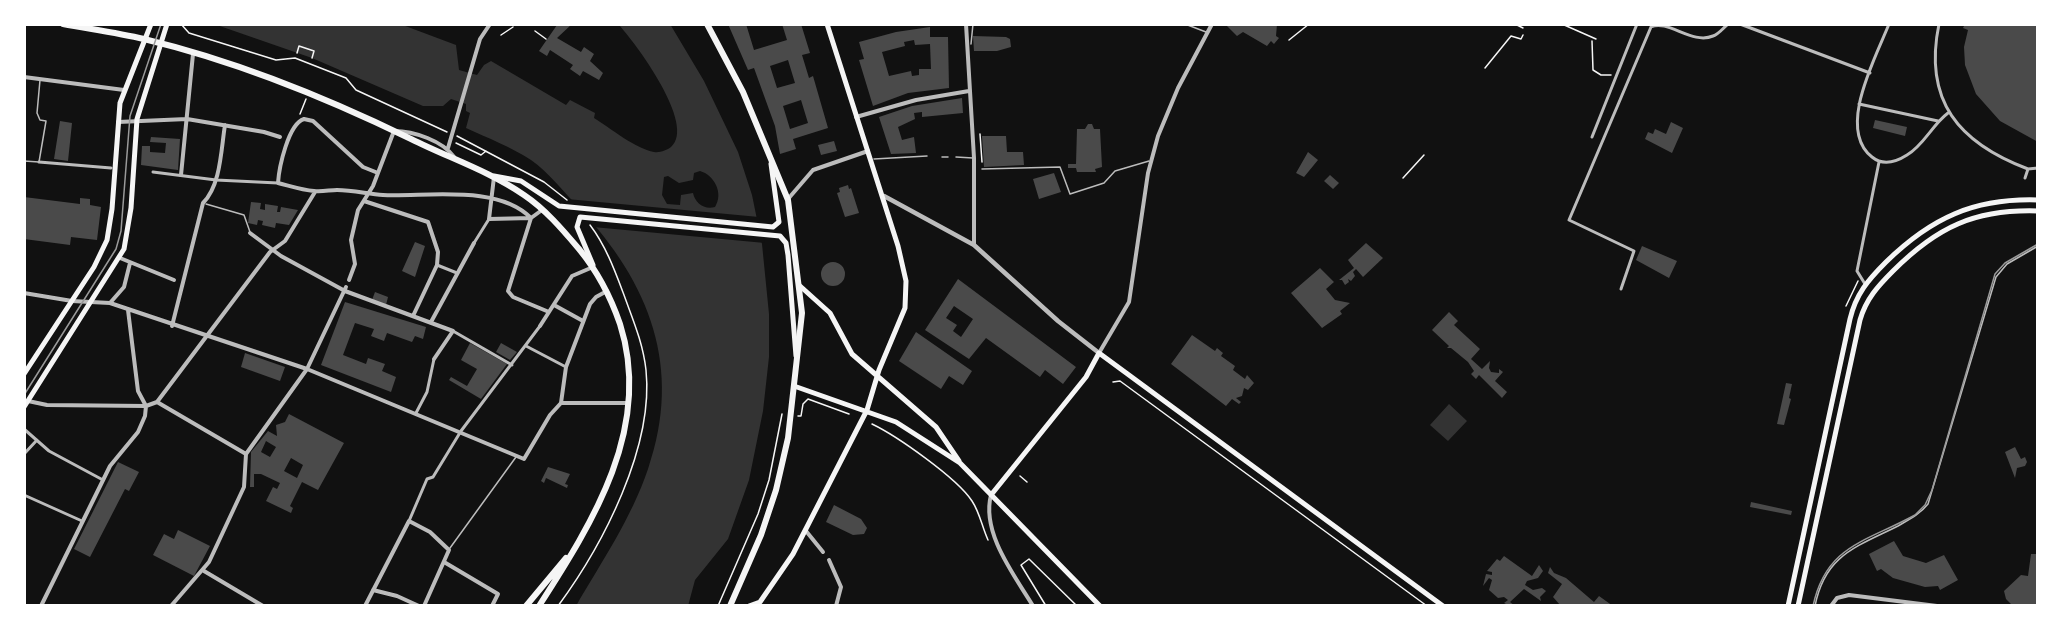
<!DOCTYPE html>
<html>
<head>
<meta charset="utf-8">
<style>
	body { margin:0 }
	#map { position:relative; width:2062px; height:630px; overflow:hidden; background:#111; font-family:Mulish,sans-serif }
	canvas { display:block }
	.frame { position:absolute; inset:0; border:26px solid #fff; pointer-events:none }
</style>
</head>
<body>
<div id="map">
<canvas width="2062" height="630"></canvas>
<div class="frame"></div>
</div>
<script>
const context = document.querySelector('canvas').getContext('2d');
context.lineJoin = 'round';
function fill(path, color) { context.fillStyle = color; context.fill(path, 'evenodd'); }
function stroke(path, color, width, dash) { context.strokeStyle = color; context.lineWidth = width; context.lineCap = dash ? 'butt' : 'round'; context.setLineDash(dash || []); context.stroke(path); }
fill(new Path2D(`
	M214,24H400L456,45L459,70L477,75L484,65L491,61L566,105L570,100L595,113L594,118C610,128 636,149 654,152C660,153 667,150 671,147C697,125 635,42 618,24H670L704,81L738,152L752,195L762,244L769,314V357L763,411L749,480L728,539L695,580L688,606H576C602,561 631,519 648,469C683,368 650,283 579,208C564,192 548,172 531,160C511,147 488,138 466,128L470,113L466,111V104L451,99L443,106H423L312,58ZM700,171C714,175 724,193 715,207C704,210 695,203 693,193L681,195L680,205L667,204L662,195L664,177L668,176L679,183L693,180L694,173Z
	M1449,404L1467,421L1448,441L1430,425Z`), '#333');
fill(new Path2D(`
	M567,199L759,217L765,243L593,227Z`), '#111');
fill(new Path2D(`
	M555,24H572L557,38L581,52L584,47L594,54L590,61L603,73L599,80L583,71L580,76L570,69L573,65L550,50L547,56L539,51L557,25Z
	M728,24H746L754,50L787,40L782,24H801L810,53L802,55L809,78L813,76L828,128L793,139L796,149L780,154L775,126L754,68L748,70ZM788,60L795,83L777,88L770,66ZM801,100L808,123L790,129L783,106Z
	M1225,24H1277L1276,36L1279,38L1274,44L1271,41L1267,46L1243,32L1237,36Z
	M1965,24H2038V142L2000,121L1976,94L1965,65L1964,47L1968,30L1963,28Z
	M930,27V37H948L949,88L908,93L873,106L859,60L864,59L859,42L896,32ZM914,40L915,45L930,44L931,69H919V75L912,76L911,71L889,76L882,52L905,46L904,42Z
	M973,36L1006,37L1010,39L1011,47L997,51H974Z
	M962,98L963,113L922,117V112L914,113L915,119L898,127L902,140L914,137L916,153L891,154L879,117L912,106Z
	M1875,120L1907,127L1905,136L1873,128Z
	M60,121L72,123L68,161L54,159Z
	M1671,122L1683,128L1672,153L1645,139L1648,132L1653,134L1655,129L1666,134Z
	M1088,124H1092L1094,129H1100L1102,167L1095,169L1096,172H1077L1076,168H1068V164H1076L1077,129H1085Z
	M982,136H1006L1007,152H1023L1024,165L984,167Z
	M151,137L180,139L178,170L141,165L142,146H150V152L165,153L166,143L150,142Z
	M834,141L837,151L821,155L818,145Z
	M1308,152L1318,160L1304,177L1296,173Z
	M1054,173L1061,192L1039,199L1033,179Z
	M1330,175L1339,183L1333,189L1324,181Z
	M848,185L849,189L851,188L859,213L845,217L837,193L840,192L839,188Z
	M24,197L80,204V198L90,199V205L101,207L97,240L71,237L70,245L24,239Z
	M251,202L261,203L260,209L265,210V204L278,206L277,212H280L281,207L298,210L289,225L276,223L275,228L262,225L263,221L258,220L257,225L248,223Z
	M415,242L425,246L415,277L402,271Z
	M1366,243L1383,258L1363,277L1356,269L1353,272L1355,276L1351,281L1348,279L1349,282L1345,285L1342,280H1339L1354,268L1348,260Z
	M1642,246L1677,261L1669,278L1636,260Z
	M821 274a12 12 0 1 1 24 0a12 12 0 1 1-24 0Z
	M1320,268L1334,282L1326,289L1335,300L1350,303L1340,311L1342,314L1322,328L1291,293Z
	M958,279L1076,367L1063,384L1045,370L1040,377L986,338L969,359L925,330ZM954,306L973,319L961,337L953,331L957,325L946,318Z
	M375,292L388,297L386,305L372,300Z
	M345,302L426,327L423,339L415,336L412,342L387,333L384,341L371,336L374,329L355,323L343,355L366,364L368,358L385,364L382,371L396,377L391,392L321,365Z
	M1449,312L1458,321L1454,325L1480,349L1471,359L1482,369L1490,361L1489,368L1491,372L1499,373V369L1503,372L1495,381L1507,392L1502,398L1479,375L1476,379L1471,374L1474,371L1468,362L1451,348H1447L1449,346L1432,330Z
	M916,332L972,371L963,385L949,376L941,389L899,361Z
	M1192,335L1215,351L1217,348L1223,353L1221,356L1235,366L1233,370L1245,379L1247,375L1254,383L1248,390L1244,388L1242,396L1236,398L1241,402L1239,404L1232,399L1226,406L1171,364Z
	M470,343L507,364L481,399L449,380L451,377L467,386L477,369L461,360Z
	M501,343L517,352L510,360L496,352Z
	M245,353L285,367L280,381L241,367Z
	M1786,383L1792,384L1789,398L1791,399L1784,425L1777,424Z
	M289,414L344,443L318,490L302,482L290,506L293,508L291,513L266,501L273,487L277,489L280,483L261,474H254V487H250L251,452L268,431L277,436L276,425L285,422ZM266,441L276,447L270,457L261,452ZM291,458L303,465L297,478L284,471Z
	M2015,447L2021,459L2025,457L2027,462L2025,466L2017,468L2015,478L2005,452Z
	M118,462L139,472L129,491L125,489L90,557L74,549Z
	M548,467L570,474L565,484L568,485L567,488L546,478L544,483L541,481Z
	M1751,502L1792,511L1791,515L1750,507Z
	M834,505L861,519L867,528L864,534L853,535L826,522Z
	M178,530L210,546L194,576L153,555L164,534L174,539Z
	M1894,541L1903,556L1926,563L1944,555L1958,580L1940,590L1938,586L1925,587L1893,578L1881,569L1877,571L1869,554Z
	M2031,554H2038V606H2013L2006,599L2004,591L2021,575L2028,576Z
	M1504,556L1532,576L1539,565L1543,571L1538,578L1527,581L1525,585L1533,590L1542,588L1546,591L1540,597L1541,601L1524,589L1510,602L1515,606H1510L1504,603L1508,600L1504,597L1498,598L1489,590L1492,580L1489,578L1483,586L1486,574L1492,575V572L1487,571L1497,559L1500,561Z
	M1550,567L1554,573L1566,578L1594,602L1599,596L1613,606L1560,605L1553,597L1562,584L1548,573Z`), '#4a4a4a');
stroke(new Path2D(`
	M181,24L189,33L276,60L295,58L346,78L356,90L447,132
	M1515,24L1523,28
	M1562,24L1596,39
	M535,31L546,39
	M501,35L513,27
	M1289,40L1309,24
	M1592,41L1593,70L1601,75H1611
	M297,53L299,46L314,51L312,58
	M1485,68L1511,36L1521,39L1523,35
	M300,114L306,99
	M980,134L982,162
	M457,136L544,182L567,200
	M456,143L481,155L486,151
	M1403,178L1424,155
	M1846,306L1858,281
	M1113,382L1120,381L1427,606
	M798,416H801L803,404L808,399L849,414
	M872,424C897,436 957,478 972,501C980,513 982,527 988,540
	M1020,476L1027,482
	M558,606C603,545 654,447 646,370C643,343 633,320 624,295C615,271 606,246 590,225
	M718,606L758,514L769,480L782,414
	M1046,606L1021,565L1029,559L1077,606`), '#f5f5f5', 1.5);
stroke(new Path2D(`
	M1185,24L1206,32
	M971,44L973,24
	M942,157H948
	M956,157L973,158
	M874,159L927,156
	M24,161L39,162L46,121L40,120L37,113L40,80
	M982,169L1060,167L1070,194L1104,183L1115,171L1149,161
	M206,204L244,215L250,232
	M450,548L516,457
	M1815,606C1825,555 1856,547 1898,526C1910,519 1920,514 1928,504L1996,277L2007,264L2038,246`), '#bcbcbc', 1.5);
stroke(new Path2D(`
	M1740,24L1870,73
	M1889,24C1876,57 1836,129 1872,157C1883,166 1896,162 1907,155C1924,145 1932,125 1948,113
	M1939,24C1923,101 1959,143 2028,169L2025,178
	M1859,104L1938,121
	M1592,137L1637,24
	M39,162L111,168
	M2028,169L2038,168
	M153,172L216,180L278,183
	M474,243L489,219
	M437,265L457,273
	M1865,284L1857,271L1879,162
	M1621,289L1634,251L1569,220L1651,27C1668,19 1692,45 1713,36C1719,34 1723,28 1728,24
	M453,331L512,365
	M526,346L566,367
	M416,413L427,392L434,359
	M24,429L49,451L103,480
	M24,454L37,440
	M24,495L82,521
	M409,521L427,479L433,477L461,431L540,326`), '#bcbcbc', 3);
stroke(new Path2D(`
	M966,24L974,158V245
	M24,77L124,90
	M856,117L916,100L969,91
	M118,122L187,119L264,132L280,137
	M448,148L480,39L490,24
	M378,173L363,167L313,121L304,119C288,124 279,168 278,183C290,186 302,190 314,191C322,192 330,190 337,190C353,190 368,194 383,195C427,197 498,184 531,218L489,219L494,177
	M181,175L193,54
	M788,199L813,170L868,151
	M364,201L428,222L438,252L437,265L413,316
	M542,210L531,218L508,291L513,297L549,312
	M250,233L281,256L345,291L453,331L434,359
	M120,258L174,280
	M349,280L355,264L351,240L358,210L373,186L394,131C414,131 443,141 454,157
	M24,293L72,301L110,303L307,369L524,459L550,415L561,403L566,367L590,304L596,297L607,291
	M110,303L124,287L130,263
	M554,305L583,321
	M128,310L138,391L146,406
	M431,322L474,243
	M172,326L203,203C221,185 221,149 225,125
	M540,326L572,276L593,267
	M1099,353L1129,302L1148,173L1158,136L1178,88L1212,24
	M28,401L47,405L146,406L157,402L270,252L285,241L315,192
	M157,402L246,454
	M561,403H629
	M991,495C981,533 1015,576 1033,606
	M806,531L823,552
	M829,560L841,587L836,606
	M444,562L498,594L492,606
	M204,571L263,606
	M373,590L397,596L419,606
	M41,606L110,466L138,432L145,416L146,406
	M171,606L209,562L244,487L246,454L307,369L346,287
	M365,606L409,521L430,532L449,550L424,606
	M1831,606L1837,598L1849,595L1937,606`), '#bcbcbc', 4);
stroke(new Path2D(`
	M884,196L974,245L1058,321L1099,353`), '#bcbcbc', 4.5);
stroke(new Path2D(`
	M494,176L521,181L559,206L773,227L779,222L771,164
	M593,265L577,227L580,217L780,236L786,243L788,255L796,356
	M800,286L830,313L852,354L936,427L959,461
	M24,374L94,267L107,240L112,209L120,103L151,24
	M794,386L896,422L960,463L1100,606
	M24,407L124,249L131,208L137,119L167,24
	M991,495L1086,377L1099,353L1443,606
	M749,606L760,602L793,554L867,410L879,370L905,308L906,281L898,246L827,24
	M1788,606L1850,319C1856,294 1868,280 1886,262C1931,218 1974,198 2038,200
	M1798,606L1860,320C1866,299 1878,286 1893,271C1937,227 1975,209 2038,211`), '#f5f5f5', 5);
stroke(new Path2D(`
	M63,24C90,29 118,33 144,39C236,61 327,98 411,139C449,158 489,171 524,195C545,209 562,229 579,249C598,272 610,295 620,324C653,427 593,522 539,606
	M707,24L743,92L788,200L802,313L788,438L776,490L761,535L730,606
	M526,606L566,558`), '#f5f5f5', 6);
stroke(new Path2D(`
	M24,395L116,249L121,231L130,116L161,24
	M1813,606C1826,545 1866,542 1915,515L1925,505L1932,490L1995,274L2005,263L2038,244`), '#9a9a9a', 1.5);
</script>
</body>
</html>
